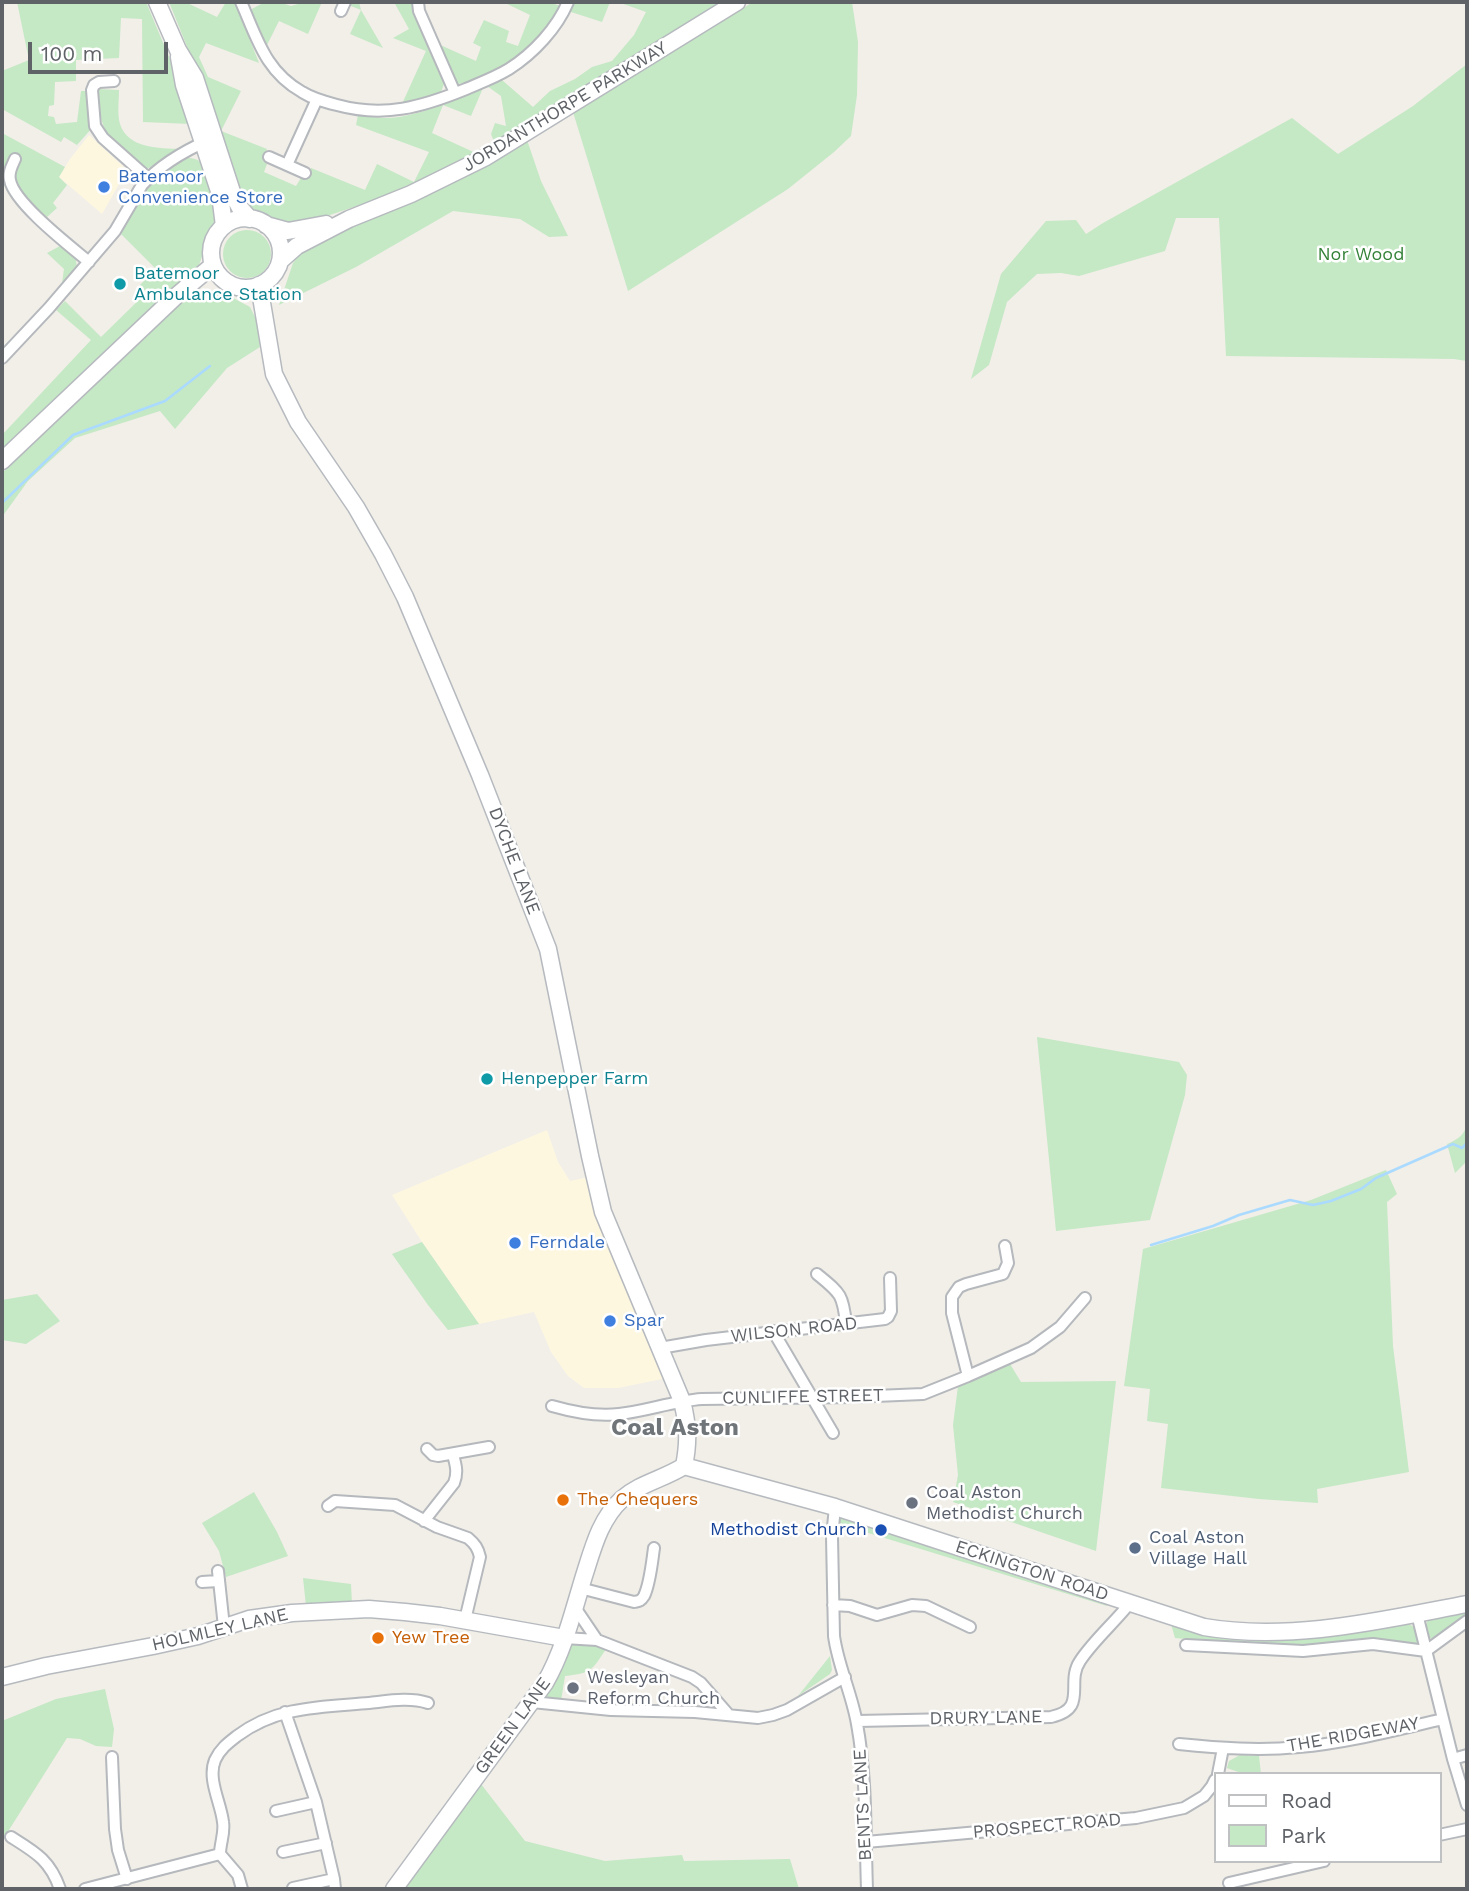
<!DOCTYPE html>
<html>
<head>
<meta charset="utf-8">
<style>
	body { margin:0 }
	#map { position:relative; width:1469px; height:1891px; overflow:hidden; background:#f1efe8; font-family:"Work Sans",sans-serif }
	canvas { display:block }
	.frame { position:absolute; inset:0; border:4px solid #5f6368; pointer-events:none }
	.legend { position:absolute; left:1214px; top:1772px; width:228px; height:91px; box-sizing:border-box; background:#fff; border:2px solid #bfc1c3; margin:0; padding:9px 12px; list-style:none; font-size:21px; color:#5f6368 }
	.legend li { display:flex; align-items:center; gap:14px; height:35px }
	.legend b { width:35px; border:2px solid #bfc1c3 }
	.scale { position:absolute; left:28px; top:42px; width:140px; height:32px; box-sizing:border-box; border:4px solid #5f6368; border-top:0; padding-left:9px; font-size:21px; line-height:24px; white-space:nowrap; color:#5f6368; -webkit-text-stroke:5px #fff; paint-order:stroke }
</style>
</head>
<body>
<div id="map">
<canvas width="1469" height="1891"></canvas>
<div class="frame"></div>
<ul class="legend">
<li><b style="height:9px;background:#fff"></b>Road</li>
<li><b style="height:19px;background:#c5e8c5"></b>Park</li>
</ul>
<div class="scale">100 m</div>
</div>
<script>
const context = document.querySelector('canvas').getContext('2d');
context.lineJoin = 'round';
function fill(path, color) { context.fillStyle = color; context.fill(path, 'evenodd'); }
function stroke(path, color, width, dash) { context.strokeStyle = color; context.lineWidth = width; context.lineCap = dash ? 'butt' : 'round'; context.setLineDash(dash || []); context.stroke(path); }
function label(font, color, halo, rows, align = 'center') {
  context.font = font + ' "Work Sans",sans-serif'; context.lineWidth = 5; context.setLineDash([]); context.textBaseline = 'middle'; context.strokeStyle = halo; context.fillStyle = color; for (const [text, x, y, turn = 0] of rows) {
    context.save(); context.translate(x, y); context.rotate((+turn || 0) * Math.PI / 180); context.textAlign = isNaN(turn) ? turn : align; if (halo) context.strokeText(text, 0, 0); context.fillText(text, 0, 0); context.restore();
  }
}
fill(new Path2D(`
	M89,135L127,170L102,214L59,177L70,159Z
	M547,1130L558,1162L570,1181L589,1177L667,1378L618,1388H584L568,1376L551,1352L534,1312L479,1324L422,1242L392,1195Z`), '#fef7e0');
fill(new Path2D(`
	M17,2H146L172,64L191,124L143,122L142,19L121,18L119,58L76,60V81L55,82L54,105L49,106L48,116L54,117L56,124L77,122L81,91H89L92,128L77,145L64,137L61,142L2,109V71L29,60Z
	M169,2H185L217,17L226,2H235L259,63L206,43L199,57L208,77L241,91L221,131L267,149L263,161L267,164L264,172L296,186L301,178L305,180L311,168L365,190L377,164L414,182L429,152L356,125L358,115C367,116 377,118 386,118C415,118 456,99 483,88L471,116L443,105L432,133L480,155L417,186L306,223L287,224L267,216L248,206L240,192L221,131Z
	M265,2H279L291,6L305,2H322L308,34L279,21L266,47L257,30L250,10Z
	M341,2H359L361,10L383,48L350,34L361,10Z
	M394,2H414L415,12L444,84L441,92L432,97L402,104L426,51L393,38L409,29Z
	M503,2H549L560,6C543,36 517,63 485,77C477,80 467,82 458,84L438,44L476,61L481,47L473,43L484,20L509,31L506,42L518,46L530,15Z
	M573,2H610L602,22L568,11Z
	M618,2H726L495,144L491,134L495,123L506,126L501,96L487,86L502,80L533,107L550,91L575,79L592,67L612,61L634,35L646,12Z
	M753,2H852L858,42L857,95L851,136L834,152L788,189L628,291L573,112Z
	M1467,64V361L1454,359L1226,356L1219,218H1176L1165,251L1079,276L1061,273L1037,274L1007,302L989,365L971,379L1001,274L1046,221L1076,220L1086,234L1103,223L1292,118L1338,154L1413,106Z
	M99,89L119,90C119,101 117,114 120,124C128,149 160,148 180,149L149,168L143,169C112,141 97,134 99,89Z
	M2,133L65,167L59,177L67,185L53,203L57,208L47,217L31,203L17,184L6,188L2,184Z
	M527,140L541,181L568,236L549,237L520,219L453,211L356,267L279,305L293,263L303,250L432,190Z
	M182,158C192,158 198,158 204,165L216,204V214L214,223L199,265L2,455V435L91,340L56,310L65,301L101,337L146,293L140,285L156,269L121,234L144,191L160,174Z
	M223 254a24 24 0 1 1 48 0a24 24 0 1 1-48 0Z
	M60,246L75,255L77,267L62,283L64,269L47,253Z
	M208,290L222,292L250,307L256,319L260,347L227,368L175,429L160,411L75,438L28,481L2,517V473L175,307L195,291Z
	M1037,1037L1179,1062L1187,1075L1185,1095L1150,1220L1056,1231Z
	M1467,1123V1161L1455,1173L1447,1144C1457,1140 1466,1134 1467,1123Z
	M1386,1170L1397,1194L1387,1202L1393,1346L1409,1472L1317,1489L1318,1503L1259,1499L1161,1488L1168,1424L1147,1421L1150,1389L1124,1386L1143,1249L1311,1200Z
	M422,1242L479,1324L448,1330L428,1305L392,1254Z
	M37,1294L60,1321L26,1344L2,1340V1300Z
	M1010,1364L1021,1382L1116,1381L1096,1551L953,1502L958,1475L953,1425L958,1386Z
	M254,1492L277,1532L288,1556L226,1577L219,1551L202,1523Z
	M843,1516L1106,1602L1107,1606L852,1528L838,1534V1523Z
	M303,1578L351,1584L352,1605L306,1606Z
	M1467,1609V1617L1436,1638H1430C1424,1631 1425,1624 1430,1617Z
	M1402,1623L1409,1624L1415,1628L1418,1642L1415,1646H1406L1380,1640L1313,1647L1242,1644L1175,1638L1171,1624L1218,1634L1231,1639L1241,1640Z
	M570,1643H593L606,1649C592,1670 592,1673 565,1676L561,1701L552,1700L546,1696Z
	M830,1656L832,1670L830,1674L798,1696Z
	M105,1689L114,1729L112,1747L96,1746L80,1739L67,1738L2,1841V1721L56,1699Z
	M1240,1755L1259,1756L1261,1774H1244L1227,1768L1229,1761Z
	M481,1784L525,1841L605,1861L682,1855L684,1861L790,1859L799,1889H404Z`), '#c5e8c5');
stroke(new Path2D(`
	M2,503L73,435L165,401L210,366
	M1151,1245L1213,1226L1239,1215L1290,1200L1313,1205L1331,1201L1361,1189L1376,1178L1453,1144L1462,1148L1467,1143`), '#aadaff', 2.5);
const street = new Path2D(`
	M241,2C257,38 265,71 302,92C313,99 325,102 337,105C384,118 422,107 466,89C480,83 496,77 509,69C534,53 557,28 568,2
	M418,2L419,11L455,93
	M341,11L345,2
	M114,81L99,82L94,85L92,90L95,126L103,138L148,178
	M269,157L305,173
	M15,159C12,166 8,172 10,180C14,203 70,246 89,262
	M287,165L317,99
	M2,358L49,308L115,231L142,185C160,165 184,151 209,140
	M817,1274C840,1293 843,1294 846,1324
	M773,1331L833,1433
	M660,1348L706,1340L885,1319L888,1317L891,1311L890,1278
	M968,1376L952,1313V1297L959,1287L966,1284L1003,1274L1008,1263L1005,1246
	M552,1406C573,1412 596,1417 619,1414C647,1411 673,1401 702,1399L852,1397L923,1394L968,1376L1031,1348L1060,1327L1085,1298
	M427,1449L433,1455L438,1456L489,1447
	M328,1506L335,1501L395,1505L437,1527L468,1538C475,1544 478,1548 480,1557L465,1620
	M835,1507L832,1537L834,1636C838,1666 852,1694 857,1724C867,1778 865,1834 867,1889
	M424,1521L454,1483C458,1473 456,1465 453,1455
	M218,1571L224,1627
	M202,1582L218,1581
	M580,1588L634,1602C639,1601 641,1601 644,1596C650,1584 652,1562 654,1548
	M833,1605L850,1606L877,1615L912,1605L926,1606L970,1627
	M574,1606L597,1640
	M1417,1614L1453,1759L1467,1805
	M564,1638L597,1640L692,1677L701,1683L729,1715
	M1186,1645L1303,1651L1373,1644L1426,1651L1467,1621
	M532,1702L611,1710L695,1712L758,1718L773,1715L787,1710L845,1677
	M285,1712L316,1802L334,1879L335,1889
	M857,1721L1051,1717C1089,1709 1065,1683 1080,1661C1093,1641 1115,1622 1130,1603
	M1179,1744C1219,1748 1259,1751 1299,1747C1347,1743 1395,1730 1443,1719
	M112,1757L115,1829L118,1850L127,1879
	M1453,1759L1467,1755
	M1218,1774L1223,1748
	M276,1811L316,1802
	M1439,1835L1467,1829
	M11,1837C35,1852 50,1860 60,1889
	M866,1842L1136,1818L1184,1808L1204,1796L1212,1786L1215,1780
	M283,1852L326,1843
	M1229,1883L1324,1861
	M293,1888L334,1879
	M85,1889L220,1854
	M242,1889L238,1875L220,1854C220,1843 225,1833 223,1822C221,1803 207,1779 215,1760C220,1749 228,1743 237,1736C277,1706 321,1707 369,1703C388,1701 409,1697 428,1703`);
const secondary = new Path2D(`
	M157,2L178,50L195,78L233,195L240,208L250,219
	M179,57L184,85L220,194L224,226
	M211 253a35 35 0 1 1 70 0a35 35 0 1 1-70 0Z
	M266,225L288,231L326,224
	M280,261L297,246L349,219L411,194L486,157L737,2
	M259,285L274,374L298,422L356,507L383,554L405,597L480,775L548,949L590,1156L603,1212L682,1401C688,1425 689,1441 684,1466
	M2,461L175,297L213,265
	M684,1466L835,1507L1204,1627C1291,1642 1382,1620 1467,1604
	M2,1677L46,1666L153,1646L198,1636L249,1619L292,1613L369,1609L405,1612L440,1616L564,1638
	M394,1889L545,1683C564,1650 573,1612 584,1576C593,1548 600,1519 622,1499C640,1483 664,1479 684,1466`);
stroke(street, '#b5b8bc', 14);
stroke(secondary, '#b6babf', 19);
stroke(street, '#fff', 10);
stroke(secondary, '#fff', 16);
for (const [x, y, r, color] of [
	[104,187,7,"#3f7fe0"],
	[120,284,7,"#0f9aa8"],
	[487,1079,7,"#0f9aa8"],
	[515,1243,7,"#3f7fe0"],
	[610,1321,7,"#3f7fe0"],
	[563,1500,7,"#e8710a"],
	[912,1503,7,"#6b7280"],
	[881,1530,7,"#1a4fb4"],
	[1135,1548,7,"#5c6f8a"],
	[378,1638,7,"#e8710a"],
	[573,1688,7,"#6b7280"]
]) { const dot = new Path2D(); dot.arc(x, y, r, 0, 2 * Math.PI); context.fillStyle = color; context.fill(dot); stroke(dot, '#fff', 2.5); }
label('18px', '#5f6368', '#fff', [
	["JORDANTHORPE PARKWAY",565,107,-31],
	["DYCHE LANE",514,861,69],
	["WILSON ROAD",794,1330,-6],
	["CUNLIFFE STREET",803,1397,-1],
	["ECKINGTON ROAD",1032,1571,18],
	["HOLMLEY LANE",220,1630,-13],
	["DRURY LANE",986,1718,-1],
	["GREEN LANE",513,1726,-54],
	["THE RIDGEWAY",1353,1735,-10],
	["BENTS LANE",863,1805,-93],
	["PROSPECT ROAD",1047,1826,-5]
]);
label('18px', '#366cbe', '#fff', [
	["Batemoor",118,177],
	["Convenience Store",118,198],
	["Ferndale",529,1243],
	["Spar",624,1321]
], 'left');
label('18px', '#348238', '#fff', [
	["Nor Wood",1361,255]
]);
label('18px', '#0d838f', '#fff', [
	["Batemoor",134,274],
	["Ambulance Station",134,295],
	["Henpepper Farm",501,1079]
], 'left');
label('18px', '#5b616d', '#fff', [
	["Coal Aston",926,1493],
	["Methodist Church",926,1514],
	["Wesleyan",587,1678],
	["Reform Church",587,1699]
], 'left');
label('18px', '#c56008', '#fff', [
	["The Chequers",577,1500],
	["Yew Tree",392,1638]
], 'left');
label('18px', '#164399', '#fff', [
	["Methodist Church",867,1530]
], 'right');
label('18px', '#4e5e75', '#fff', [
	["Coal Aston",1149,1538],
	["Village Hall",1149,1559]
], 'left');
label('bold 24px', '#70757a', '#fff', [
	["Coal Aston",675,1428]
]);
</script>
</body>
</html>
